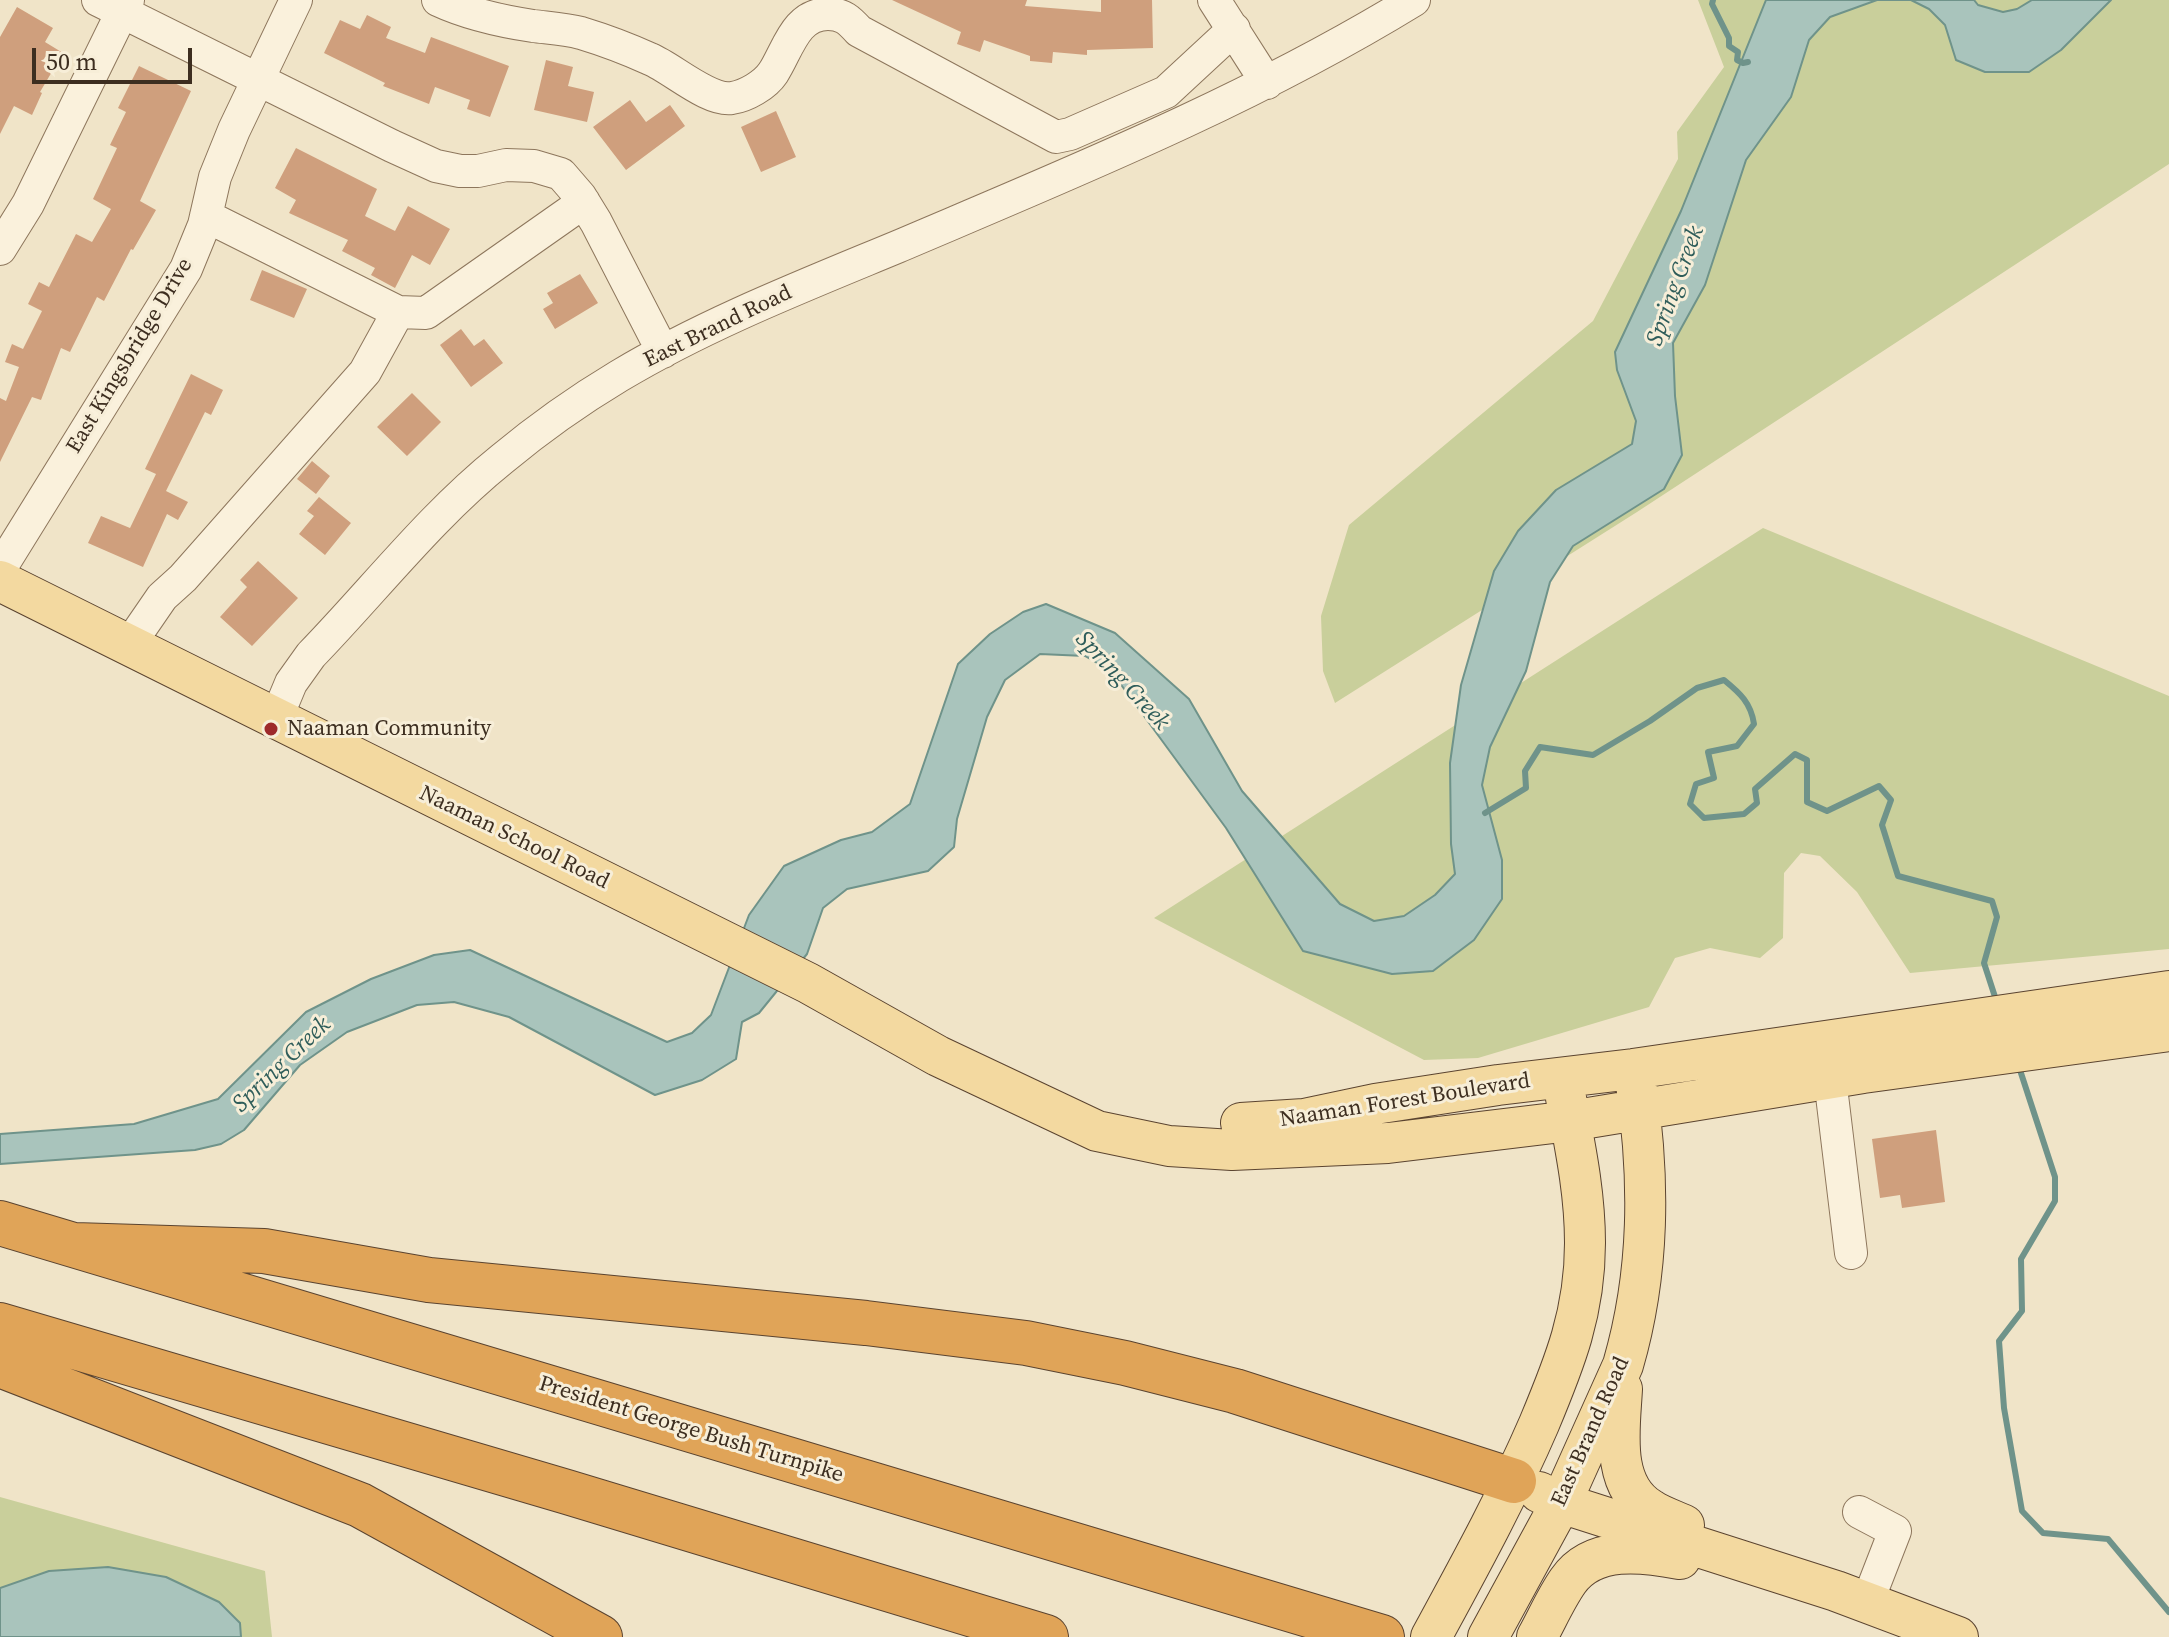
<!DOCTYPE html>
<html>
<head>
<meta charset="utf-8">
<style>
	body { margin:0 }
	#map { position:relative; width:2169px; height:1637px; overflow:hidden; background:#f0e4c8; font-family:"Source Serif 4",serif }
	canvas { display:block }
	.scale { position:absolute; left:32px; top:48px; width:160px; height:36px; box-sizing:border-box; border:4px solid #3d2e20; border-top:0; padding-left:10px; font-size:24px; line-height:28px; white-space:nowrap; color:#3d2e20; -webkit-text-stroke:6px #f7eed8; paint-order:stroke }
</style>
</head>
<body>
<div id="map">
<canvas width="2169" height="1637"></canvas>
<div class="scale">50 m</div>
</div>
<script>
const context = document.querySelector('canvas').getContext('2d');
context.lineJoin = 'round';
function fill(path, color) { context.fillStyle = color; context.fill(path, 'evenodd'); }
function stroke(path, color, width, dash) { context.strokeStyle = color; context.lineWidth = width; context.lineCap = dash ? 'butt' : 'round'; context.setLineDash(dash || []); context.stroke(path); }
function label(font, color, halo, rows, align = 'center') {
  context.font = font + ' "Source Serif 4",serif'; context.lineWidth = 6; context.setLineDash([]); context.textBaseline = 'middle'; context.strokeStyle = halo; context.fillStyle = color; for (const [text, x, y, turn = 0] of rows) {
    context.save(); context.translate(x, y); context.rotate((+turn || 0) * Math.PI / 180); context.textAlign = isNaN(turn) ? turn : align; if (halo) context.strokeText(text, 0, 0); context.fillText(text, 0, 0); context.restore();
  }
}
fill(new Path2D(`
	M1698,0H2169V164L1637,512L1335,703L1323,671L1321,616L1349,525L1593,321L1678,159L1677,132L1724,67Z
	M1763,528L2169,696V949L1910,973L1857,892L1820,856L1801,853L1784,873L1783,938L1760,958L1710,948L1675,958L1649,1007L1478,1058L1424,1060L1154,918Z
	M0,1497L265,1571L272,1637H0Z`), '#c9cf9b');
const water = new Path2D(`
	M1766,0H1974L1978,5L2003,12L2017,9L2032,0H2111L2061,50L2029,72H1985L1956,60L1945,25L1929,9L1911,0H1877L1830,17L1809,40L1791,97L1746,160L1705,285L1673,343L1675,396L1682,455L1664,489L1573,546L1550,582L1526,671L1490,747L1482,785L1502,860V899L1474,940L1433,971L1392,974L1303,951L1226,828L1111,671L1085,656L1040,654L1005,680L987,717L957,819L954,847L928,871L847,889L823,908L807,954L759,1013L742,1022L736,1059L702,1080L655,1095L509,1017L454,1002L417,1005L347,1032L300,1065L244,1130L221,1144L195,1150L0,1164V1134L134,1124L218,1099L306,1012L371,979L434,955L470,950L667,1042L692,1033L711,1015L749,915L784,866L841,840L872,832L910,804L958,664L990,634L1023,612L1046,604L1115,633L1189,699L1242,791L1340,904L1374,921L1404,916L1435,895L1455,874L1451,844L1450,763L1461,685L1494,571L1518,531L1556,490L1632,444L1636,421L1617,370L1615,352L1681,211Z
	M108,1567L166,1577L219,1602L240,1623L241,1637H0V1588L49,1571Z`);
fill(water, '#a9c4bc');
stroke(water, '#6f938a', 2);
stroke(new Path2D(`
	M1713,0L1712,4L1729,38V46L1738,52L1737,60L1743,63L1748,62
	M1485,813L1526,788L1525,771L1540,747L1593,755L1650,721L1697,688L1724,680C1740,693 1751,703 1754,724L1737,746L1708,752L1714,778L1696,784L1690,804L1704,818L1744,814L1757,803L1755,789L1795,754L1807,760V802L1827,811L1879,786L1891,800L1882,825L1898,876L1992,901L1997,917L1984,963L1997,1003
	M2019,1067L2055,1177V1201L2021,1259L2022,1311L1999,1341L2004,1408L2022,1511L2043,1533L2108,1539L2169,1612`), '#6f938a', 6);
fill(new Path2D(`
	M892,0H1027L1025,6L1101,12V0H1152L1153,48L1087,50V55L1053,52L1052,63L1030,61V56L984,40L980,52L957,44L961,32Z
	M17,7L53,28L45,42L63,53L40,92L42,93L32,115L14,106L0,134V37Z
	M367,15L391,27L386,38L425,53L431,37L509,66L490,117L467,109L470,100L435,87L429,104L383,86L385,83L324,53L340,20L360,29Z
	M546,60L573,67L568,86L594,92L587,122L534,110Z
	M139,66L191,91L140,201L156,210L133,250L131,249L104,301L97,297L70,352L61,348L41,400L32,397L0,462V398L6,401L19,367L5,362L12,344L23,349L42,311L28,304L39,282L49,287L76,234L92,242L111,209L93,199L117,148L110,145L126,112L118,108Z
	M630,100L646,122L670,105L685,126L626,170L593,127Z
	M776,111L796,157L761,172L741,127Z
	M296,148L377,189L365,216L395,231L408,206L450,229L430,265L412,255L395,288L371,275L375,268L342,251L348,240L289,213L296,200L275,188Z
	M262,270L307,289L294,318L250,300Z
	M580,274L598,303L555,329L543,309L553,303L547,293Z
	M461,329L474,346L484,339L503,363L471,387L440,345Z
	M191,374L223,390L211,415L205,412L166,491L188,502L178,520L167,514L143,567L88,543L101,516L130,528L156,474L145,469Z
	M412,393L441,422L407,456L377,427Z
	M312,461L330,476L316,494L297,479Z
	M319,497L351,523L325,555L299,534L314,516L307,511Z
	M258,561L298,598L252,646L220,617L247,587L240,580Z
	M1936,1130L1945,1202L1902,1208L1900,1195L1880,1198L1872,1139Z`), '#cf9f7d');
const minor = new Path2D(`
	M98,0L392,146L436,166L460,171H478L506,165L534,166L561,174L580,196L596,222L663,352
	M438,0C468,14 500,21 533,26C549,28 566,29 581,33C604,40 628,49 650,59C672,68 709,102 732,98C746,96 765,85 773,73C788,50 795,14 828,14C843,14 849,20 859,31L1056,137L1070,134L1166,92L1234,29
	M1214,0L1267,83
	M206,216L398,312L426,313L584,202
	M0,249L28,204L128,0
	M0,569L186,269L204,225L215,177L234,130L296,0
	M129,645L162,597L183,578L365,372L398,312
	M276,719L291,683L311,655C374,590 431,516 502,459C538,429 579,400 619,376C706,324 803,286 897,247C1073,172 1251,100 1414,0
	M1830,1079L1851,1253
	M1859,1512L1895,1531L1867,1603`);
const major = new Path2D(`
	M0,581L808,983L938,1056L1097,1131L1169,1146L1232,1150L1388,1143L1570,1121L1863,1073L2169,1031
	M1241,1123L1304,1119L1375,1104L1498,1085L1633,1069L2169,991
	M1622,1389C1620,1428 1610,1485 1650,1509C1660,1516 1673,1520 1684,1525
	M1539,1492L1561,1503L1836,1591L1958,1637
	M1431,1637C1469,1567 1507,1498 1539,1424C1565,1362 1585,1312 1585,1243C1585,1193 1575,1146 1566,1098
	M1488,1637L1561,1503L1623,1365C1650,1272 1650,1179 1636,1084
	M1537,1637C1547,1619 1556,1598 1568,1581C1593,1545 1643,1552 1680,1559`);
const highway = new Path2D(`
	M0,1223L1382,1637
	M75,1245L264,1251L429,1280L866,1323L1026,1343L1125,1363L1235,1391L1514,1481
	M0,1325L567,1492L1046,1637
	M0,1365L360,1505L600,1637`);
stroke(minor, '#8d765c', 34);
stroke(major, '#5b4430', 42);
stroke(highway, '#5b4430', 46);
stroke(minor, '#faf1dc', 32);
stroke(major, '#f3d9a0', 40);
stroke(highway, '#e0a458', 44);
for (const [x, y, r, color] of [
	[271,729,8,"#9e2a2b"]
]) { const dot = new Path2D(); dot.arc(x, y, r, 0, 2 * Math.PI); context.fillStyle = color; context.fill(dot); stroke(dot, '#f7eed8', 3); }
label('22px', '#3d2e20', '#f7eed8', [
	["East Brand Road",718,327,-26],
	["East Kingsbridge Drive",130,356,-59],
	["Naaman School Road",514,838,26],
	["Naaman Forest Boulevard",1405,1101,-9],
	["President George Bush Turnpike",691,1430,17],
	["East Brand Road",1591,1432,-66]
]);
label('22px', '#3d2e20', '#f7eed8', [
	["Naaman Community",287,729]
], 'left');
label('italic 24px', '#2f5d5a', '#f7eed8', [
	["Spring Creek",1676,286,-70],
	["Spring Creek",1122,681,47],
	["Spring Creek",282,1065,-44]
]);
</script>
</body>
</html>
